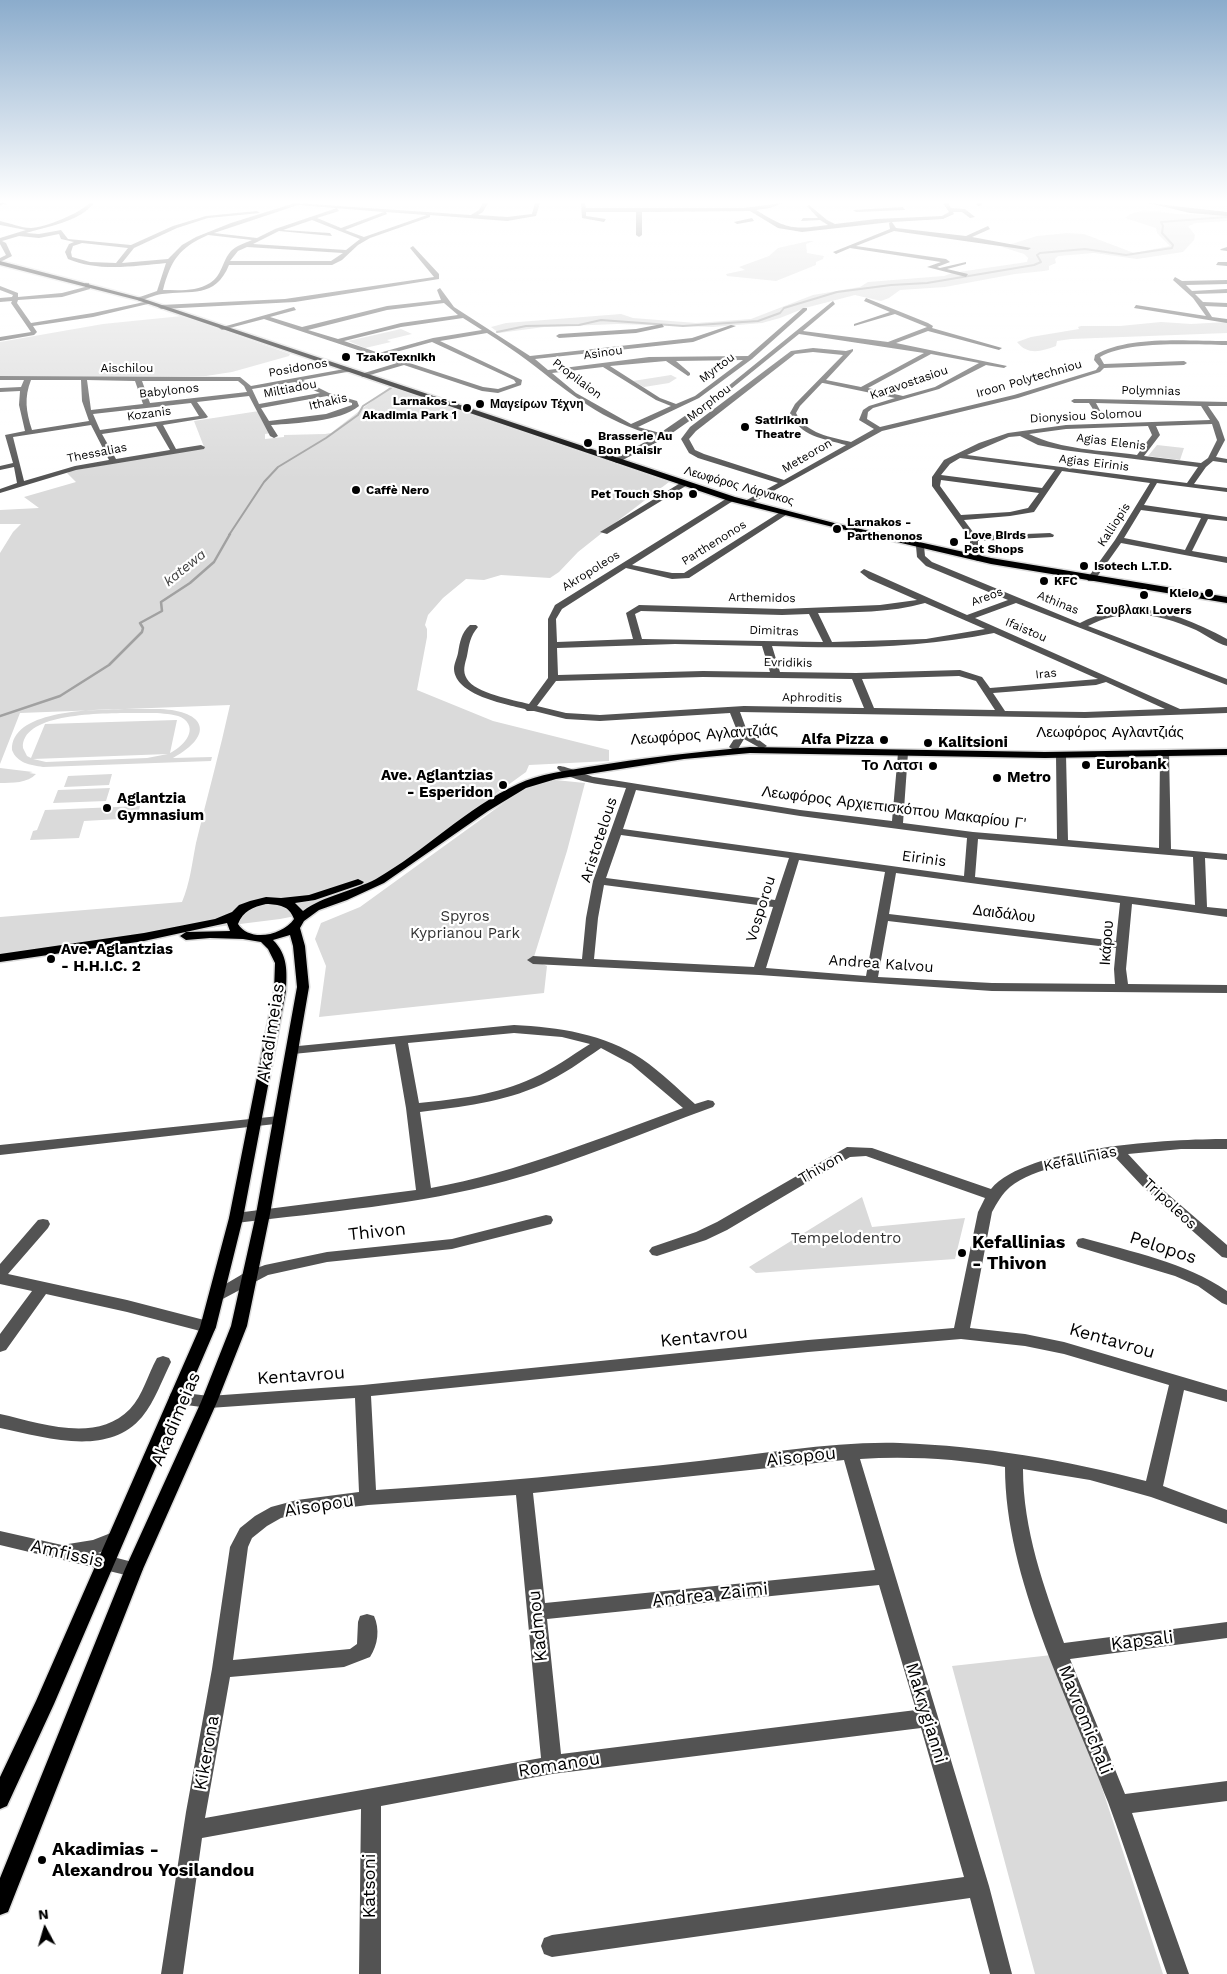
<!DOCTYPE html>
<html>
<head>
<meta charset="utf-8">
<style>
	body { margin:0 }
	#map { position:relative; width:1227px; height:1974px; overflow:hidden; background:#fff; font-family:"Work Sans",sans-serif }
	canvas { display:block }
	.north { position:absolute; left:20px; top:1904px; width:50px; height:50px; -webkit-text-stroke:4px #fff; paint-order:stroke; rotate:354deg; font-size:14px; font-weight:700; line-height:20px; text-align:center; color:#000 }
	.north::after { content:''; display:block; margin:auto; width:18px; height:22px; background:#000; clip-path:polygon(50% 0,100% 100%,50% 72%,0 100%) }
</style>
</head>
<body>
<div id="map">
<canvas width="1227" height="1974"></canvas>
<div class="north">N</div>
</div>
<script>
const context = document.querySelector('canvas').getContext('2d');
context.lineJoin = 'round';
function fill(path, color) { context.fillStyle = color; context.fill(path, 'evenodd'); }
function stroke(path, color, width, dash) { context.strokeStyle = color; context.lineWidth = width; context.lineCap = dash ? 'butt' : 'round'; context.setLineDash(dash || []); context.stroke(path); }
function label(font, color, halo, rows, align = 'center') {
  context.font = font + ' "Work Sans",sans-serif'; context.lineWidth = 4.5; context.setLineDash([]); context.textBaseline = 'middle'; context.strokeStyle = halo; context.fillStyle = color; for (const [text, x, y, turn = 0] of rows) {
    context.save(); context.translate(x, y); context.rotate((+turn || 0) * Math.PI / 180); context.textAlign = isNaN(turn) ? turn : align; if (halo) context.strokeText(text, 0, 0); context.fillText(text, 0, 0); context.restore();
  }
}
fill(new Path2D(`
	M1145,210L1177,214L1227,215V221L1196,223L1188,226L1195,235L1194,240L1183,252L1137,259L1094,253L1058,256L1055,259L1056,263L1049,266V270L1044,271L1015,274L945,287L900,290L889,298L881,301L855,295L805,308L780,318L762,323L713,327L617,324L544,327L499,333L491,327L506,323L621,314L633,318L696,323L751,319L813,295L860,287L868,282L944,276L952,273L1027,262L1028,258L1024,254L1002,247L1037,236L1067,233L1084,234L1134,253L1170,246L1157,233L1156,228L1125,218L1130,214Z
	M809,241H814L806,244L807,253L824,256L823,259L816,262V265L776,281L727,276L726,274L745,270L739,267L769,256L778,248Z
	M182,316L290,354L289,356L232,372L206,376H0V342L103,324Z
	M1161,322L1191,324L1227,322V333L1071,339L1057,341L1056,346C1042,351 1028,356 1017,342L1031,337L1079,329L1078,327L1081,326H1120Z
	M401,329L412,334L387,340L391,342L365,348L348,341Z
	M671,375L677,378L669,383L644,387L633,381Z
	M390,387L669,482L607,529L578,552L559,572L550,578L501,575L484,580L466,579L443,598L428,615L425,625L427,629V637L417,690L493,721L609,750V761L529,765L526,772L368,886L342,903L316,912L280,919L0,954V917L182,902C190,883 192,863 196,843C207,797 220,751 230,705L20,713L0,764V553L13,532L21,524H0V510L39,508L24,497L76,482L67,473L70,471L204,447L194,421L259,411L271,433L265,434V439L284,437V435L325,434L331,433Z
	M1157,445L1184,448L1180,460L1148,456Z
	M160,709C206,711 215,735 173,758L212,757L211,761L43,767C30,765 17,763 12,750C11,702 127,710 160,709ZM157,713C166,714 177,714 184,719C199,731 181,748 170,753L177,720L45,724L31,758L27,756L23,748C21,707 129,714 157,713ZM168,754L147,758L46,762L33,759Z
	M0,768L33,772L29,773L36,774C28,783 12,783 0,783Z
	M112,774L109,785L64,787L68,776Z
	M545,779L585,783L567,851L533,960L547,966L544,993L319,1017L326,966L315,939L321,923L360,907L523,789Z
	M110,788L106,801L53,803L58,790Z
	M140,806L137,818L84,821L79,838L30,840L33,831L37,830L45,810Z
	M862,1197L872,1227L965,1218L955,1259L756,1273L749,1267Z
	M1052,1655L1086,1739L1163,1974H1035L952,1666Z`), '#dadada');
stroke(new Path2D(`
	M497,332L526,326L579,325L601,320L683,326L758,321L780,313L784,308L837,292L891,285L927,283L1034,265L1041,262L1037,255L1040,253L1085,249L1126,255L1172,248L1173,245L1162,233L1163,226L1161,222L1227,217
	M229,535L264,482L278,467L326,438L358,415L363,406L391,388`), '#a1a1a1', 2);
stroke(new Path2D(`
	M0,716L60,696L109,665L142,632L143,628L140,623L162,611L161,602L190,583L214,562L230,534`), '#a1a1a1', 2.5);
const major = new Path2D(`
	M0,203H6L0,205Z
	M0,261L141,298L735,497L838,524L991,558L1227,597V603L991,564L837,528L729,501L137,300L0,265Z
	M750,747L1045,752L1227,749V755L1045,758L750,753L684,759L556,779L526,788L488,811L384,883L347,900L319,910L304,921L300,928L305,946L309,987L270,1214L247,1326L217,1402L143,1569L8,1912L0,1915V1878L125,1569L201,1402L231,1326L256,1214L297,987L293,946L290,935L273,940C288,955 287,971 286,991L243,1218L216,1327L54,1704L7,1806L0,1809V1777L36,1701L200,1327L229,1218L274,991L275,963L268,949L261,942L243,939L210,938L186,940L180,936L186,932L230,931L227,923L144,941L0,962V954L144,933L215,919L232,912L239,905L250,901L266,897L281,898L309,895L358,879L364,882L362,884L315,900L295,903L303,911C323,896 353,891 376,879C425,851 466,808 518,784C539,774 565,771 588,767C642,758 696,752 750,747ZM266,904C279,905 289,905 294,919C283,935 250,943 238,924C243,911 253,907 266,904Z`);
stroke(major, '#dbdbdb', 3);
fill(new Path2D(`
	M89,203H94C79,222 49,226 26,233L39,234L61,230L68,239L131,245L173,226L206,216L257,211L260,213L208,218L177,228L134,248L122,263L168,259L182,245L196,237L231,223L295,203L471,215L479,210L483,203H488L483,212L478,215L507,217L532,214L535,203H540L536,216L507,221L430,215V217L370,238L358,245L342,260L332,265H229C215,299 191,290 162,294C154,295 146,299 139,301L137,298L157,291L166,263C135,266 98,272 68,259L65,252L69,244L74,242L61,239L59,234L39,238L19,236L2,241L6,243L12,256L0,262V258L6,255L0,244V238L26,230L0,225V221C10,223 21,228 31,228C44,228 81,213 89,203ZM298,205L384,212L341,228L317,218L339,211L337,208L275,229L257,238L214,233ZM386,212L427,215L364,237L345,230L387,214ZM312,220L360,239L346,250L253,244L279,231L332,236L330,233L283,230ZM208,235L252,240C245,243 236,246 231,251C222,261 222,276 210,283C196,292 178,290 163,290C171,260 179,248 208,235ZM82,243L128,248L116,263L90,262L72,257L71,252L73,246ZM247,247L343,253L331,261H230L238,251Z
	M581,203H585L586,208H743L783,203L770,208L756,210C787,229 792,230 828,225L820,220L801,221L803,218H818L807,206L809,205L827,220L835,224L876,219L942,216L949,212L943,203H948L951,208L965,209L975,217L970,218L962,212H953L954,214L943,219L892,222L896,228L966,236L988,226L990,229L972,237L1031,248L1028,250L894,231L856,246L946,259L950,262L937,267L940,268L966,262V264L947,269L968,274L966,277L927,267L941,262L850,248L836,254L833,252L890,229L889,223L891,222L802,232L778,228L750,211L642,212V235L639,237L636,235V212H586V216L606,219L604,222L582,218Z
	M976,203H981L982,205L978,206Z
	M1148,203L1227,212V216L1190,213Z
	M903,207L905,210L856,212L853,210Z
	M752,218L754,221L737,224L734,222Z
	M413,246L439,274V279L295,302L161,309L158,307L161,305L285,299L434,277L410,248Z
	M1227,247V251L1220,250L1221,249Z
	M1218,262H1227V266L1216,265Z
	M1175,277L1182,281L1227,280V284L1186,285L1192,291L1227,289V293L1195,294L1203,302L1227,303V307L1205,306L1212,317L1227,319V323L1134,308L1136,305L1206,316L1193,298L1173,280Z
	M85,283H89L90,289L62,297L18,300L17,303L31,323L93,313L149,301L152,303L93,317L33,326L37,332L34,335L0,341V337L31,332L11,303L12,301L0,302V298L12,297L13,295L0,290V286L18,293V297L62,293L85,287Z
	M440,288L454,307L530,356L692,338L731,325L736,326L693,342L535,359L548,370L649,357L748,356L803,308H807V310L752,359L699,398L638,427L660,433L727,387L833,301L835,304L803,331L888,342L927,327L895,314L854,326V324L890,312L864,301L866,298L928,323L933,326L932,328L1002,348L999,350L928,331L896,343L1007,366L1004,368L986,365L939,389L873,408L868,412L867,419L880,427L1014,395L1096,370L1099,366L1094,360L1095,355C1129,335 1188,341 1227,341V345C1193,345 1130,340 1100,357L1104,364L1184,361L1187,363L1184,365L1104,368L1100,372L1018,398L882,431L748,505L744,503L745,501L778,483L698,458L689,453L681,439L690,427L791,351L813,348L846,351L853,349V351L826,380L861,387L924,353L799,334L705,410L665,438L617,463L613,461L614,459L656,436C602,421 571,394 528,361C515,351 501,342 487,333L440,341L522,380L521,385L498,393L482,391L404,365L363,377L361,376V374L397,363L264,319L222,330L219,328L294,307L296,310L270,317L302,327L387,306L441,300L437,290ZM444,303L458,315L401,323L338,339L308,330L387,310ZM463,318L482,330L433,338L379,353L344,341L401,327ZM432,342L514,380L516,383L498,389L483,387L385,355ZM813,352L843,355L795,404L790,413C799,436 824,439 846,445L784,480L704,454L695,450L689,439L696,431L795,354ZM931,354L979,363L935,387L903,396L868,388ZM743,360L695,396L676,404L660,398L610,366L666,361L688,376L690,375V373L676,361ZM603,367L656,400L671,406L631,424L576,393L552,373ZM822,383H823L895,398L869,406L863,410L859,420L874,429L851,442C831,437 806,434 796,413L800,406Z
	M662,324L664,327L636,333L559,338L556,336L559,334L636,329Z
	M350,368L353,370L352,371L303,380L329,393L357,401L359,406C340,422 296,423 271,425L278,436L274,438L270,436L249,396L197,402L208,417L206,418L163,425L176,449L201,445L205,447L204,449L76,470L0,493V489L17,483L14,467L0,470V466L13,463L5,435L25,431L19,405L20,391L0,392V388L21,387L24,380H0V376L240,377L251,386ZM31,380H81L82,401L89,421L32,430C26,411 24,398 31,380ZM87,380L135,381L143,404L91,410ZM142,381H238L244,386L247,392L150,403ZM295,382L320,393L259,404L252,389ZM327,396L352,403V405L326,414L269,421L261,408ZM191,403L199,416L100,430L93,414ZM91,425L109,460L75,466L24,481L13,437ZM156,426L170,450L116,459L102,434Z
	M1091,399L1227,402V406H1208L1219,422L1225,440L1216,457L1227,459V463L1213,461L1206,467L1194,484L1227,488V492L1157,483L1144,505L1227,517V521L1208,519L1192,551L1227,557V563L1121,543L1094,581H1088L1087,579L1115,540L1150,483L1062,471L1034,512L1010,516L964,520L976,536L1050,533L1054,535L1053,537L978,541V551L984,559L977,561L970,551V539L932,486V477L944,460L979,443L1008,433L1066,425L1210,420L1201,406L1096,403L1103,416L1100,418L1098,417L1089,403H1074L1071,401L1074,399ZM1212,424L1217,440L1208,458L1201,463L1144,456L1160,435L1156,426ZM1148,426L1152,435L1137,455C1101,450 1062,450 1029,434L1066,429ZM1020,436L1038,445L1063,450L1198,467L1187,483L967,455L1009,437ZM960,458L1055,470L1042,488L941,475L950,464ZM941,480L1039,493L1028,508L1010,512L961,515L940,486ZM1141,510L1201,518L1185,550L1124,538Z
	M682,482L689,484L607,534L600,532Z
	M729,497L736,499L632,565L672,573H684L782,511L789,513L689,578L672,579L626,568L562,609L556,619L557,642L633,639L626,613L639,605L782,609L880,605L917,600L869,579L860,572L864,569L967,615L1008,600L926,566L917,557L916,546L920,544L924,546L925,556L932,562L1080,623C1133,596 1178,613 1227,639V646C1216,643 1206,635 1196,630C1160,614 1124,607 1088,626L1227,679V685L1016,603L975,618L1180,709L1227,707V713L1085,718L740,712L747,731L767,746L762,749L744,739L738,749L734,750L729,747L738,733L730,713L600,721L566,719L534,711H527L525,709C505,704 455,695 454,669C454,664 457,658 458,653C460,642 461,633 470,625H476L478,627C470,636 469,645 467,656C465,664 462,671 467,679C475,693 514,700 529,704L548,678V619L555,605ZM925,603L985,629L926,639L832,642L818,613C853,612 890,613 925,603ZM641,611L782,615L809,614L823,642L642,639L635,614ZM994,633L1098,679L990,688L982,677L960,670L856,673L780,672L772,646C847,649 920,648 994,633ZM675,644L762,646L770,672L703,671L558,675L557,648ZM959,676L976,681L995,710L874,708L862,679ZM703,677L852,679L864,708L744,706L600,715L566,713L537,706L556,681ZM1106,682L1165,709L1085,712L1005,711L993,693L1096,685Z
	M903,750L908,753L903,823L973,832L1057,839L1056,755L1061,752L1066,755L1068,840L1159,848L1160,754L1161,752H1169L1171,849L1227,854V860L1205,858L1207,907L1227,909V917L1132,904L1126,969L1128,984L1227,985V993L992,991L759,975L533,964L527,960L533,956L582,959L586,918L593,881L626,788C607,785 571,783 557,768L558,766C564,765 586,775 594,777L800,810L892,821L898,753ZM636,790L800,816L967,838L964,876L623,829ZM621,835L789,858L775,900L606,878ZM978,839L1193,857L1195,905L975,877ZM799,860L885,872L866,976L766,968ZM896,873L1120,903L1116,941L889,914ZM604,885L773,907L754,967L594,959L598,918ZM888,921L1116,948L1114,969L1115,984L992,983L878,977Z
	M514,1025C558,1027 605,1034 642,1059C661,1072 678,1089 695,1104L708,1100L713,1101L715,1104L713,1107C644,1132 576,1162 506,1181C418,1205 326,1212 236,1223L231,1222L229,1218L231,1214L236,1213L416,1190L406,1108L395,1044L293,1054L286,1050L288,1047ZM514,1033L562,1037L590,1044C571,1056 553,1069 533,1078C497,1095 458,1099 419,1103L408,1043ZM601,1048L631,1064L683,1108C599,1138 519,1172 431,1188L420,1112C461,1107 503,1102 541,1085C563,1075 582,1061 601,1048Z
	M279,1116L284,1117L286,1120L284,1123L0,1155V1145Z
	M1227,1139V1149H1181L1128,1154L1155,1183L1227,1245V1258L1222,1257L1145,1189L1113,1155C1083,1161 1034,1167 1010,1187C1002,1194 997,1203 992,1212L970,1328L1025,1334L1064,1342L1227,1390V1402L1184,1390L1163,1486L1227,1510V1524L1151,1497L1090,1480L1023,1469C1023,1530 1044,1587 1064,1643L1227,1622V1638L1070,1659L1125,1794L1227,1781V1801L1132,1813L1189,1974H1167C1147,1917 1129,1859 1108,1802C1069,1698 1005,1579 1005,1467C957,1459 909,1456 860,1459L989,1886L1012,1974H990L970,1898L552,1957L544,1954L541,1946L544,1938L552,1935L964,1877L921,1728L552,1774L381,1806V1974H359L361,1809L202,1838L183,1974H161L186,1812L212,1669L230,1547L240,1528L255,1516L271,1507L297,1500L359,1492L355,1398L209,1408L171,1403L169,1398L171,1393L177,1392L209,1396L363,1385L808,1340L954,1328L978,1212L985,1198L866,1156L850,1157L727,1230L706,1240L657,1256L652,1255L649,1251L652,1247L696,1232L717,1222L847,1147L872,1148L991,1189C1027,1146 1172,1139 1227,1139ZM961,1339L1025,1346L1064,1354L1169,1385L1146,1481C1066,1460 983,1446 900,1443C834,1441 764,1454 699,1461C591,1473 484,1483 376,1490L371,1396L808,1352ZM844,1460L875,1570L545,1603L533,1493ZM516,1495L541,1758L205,1818L230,1677L344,1667L370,1657C378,1645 380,1629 374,1616L367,1614L360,1616L358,1622L357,1644L350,1649L233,1660L248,1547L252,1538L267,1526L281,1518L297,1514L368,1505ZM879,1585L916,1710L561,1754L547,1619Z
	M546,1215L551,1216L553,1220L551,1224L452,1249L327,1262L268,1275L217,1302L212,1300L209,1296L212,1292L246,1272L265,1265L327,1252L452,1239Z
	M43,1219L48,1220L50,1224L48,1228L8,1274L127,1300L208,1321L214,1323L216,1327L214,1331L208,1333L127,1312L46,1294L6,1350L0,1352V1334L32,1291L0,1284V1264L38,1220Z
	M1083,1238C1132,1252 1185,1262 1227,1291V1305L1222,1303L1198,1286L1175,1276L1078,1247L1076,1243L1078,1239Z
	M163,1356L169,1358L171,1362C162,1380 155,1401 142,1417C107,1458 45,1437 0,1428V1414C41,1423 96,1444 130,1409C143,1395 148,1374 157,1358Z
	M0,1531L62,1545L93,1540L116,1531L122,1533L125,1538L122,1543L98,1553L140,1564L143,1569L140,1574L134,1577L0,1545Z`), '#535353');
fill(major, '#000');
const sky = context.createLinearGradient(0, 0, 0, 480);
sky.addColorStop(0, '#8baccc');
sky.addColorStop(0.42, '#fff');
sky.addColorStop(1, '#ffffff00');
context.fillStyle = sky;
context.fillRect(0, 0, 1227, 480);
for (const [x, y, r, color] of [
	[346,357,5,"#000"],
	[480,404,5,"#000"],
	[467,408,5,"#000"],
	[745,427,5,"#000"],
	[588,443,5,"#000"],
	[356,490,5,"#000"],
	[693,494,5,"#000"],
	[837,529,5,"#000"],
	[954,542,5,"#000"],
	[1084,566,5,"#000"],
	[1044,581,5,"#000"],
	[1209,593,5,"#000"],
	[1144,595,5,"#000"],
	[884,740,5,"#000"],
	[928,743,5,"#000"],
	[1086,765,5,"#000"],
	[933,766,5,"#000"],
	[997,778,5,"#000"],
	[503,785,5,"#000"],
	[107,808,5,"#000"],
	[51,959,5,"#000"],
	[962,1253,5,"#000"],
	[42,1860,5,"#000"]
]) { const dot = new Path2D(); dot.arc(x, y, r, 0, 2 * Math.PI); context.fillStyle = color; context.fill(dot); stroke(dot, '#fff', 2); }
label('12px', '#000', '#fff', [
	["Asinou",603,353,-8],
	["Aischilou",127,368],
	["Posidonos",298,368,-10],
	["Myrtou",717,368,-37],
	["Propilaion",577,379,37],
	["Iroon Polytechniou",1029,379,-16],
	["Karavostasiou",909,383,-19],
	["Miltiadou",290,389,-11],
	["Babylonos",169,391,-6],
	["Polymnias",1151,391,1],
	["Ithakis",328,402,-13],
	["Morphou",709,403,-38],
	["Kozanis",149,414,-8],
	["Dionysiou Solomou",1086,416,-3],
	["Agias Elenis",1111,442,7],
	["Thessalias",97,453,-11],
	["Meteoron",807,456,-30],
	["Agias Eirinis",1094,463,7],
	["Λεωφόρος Λάρνακος",739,486,16],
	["Kalliopis",1114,525,-57],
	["Parthenonos",714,543,-32],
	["Akropoleos",591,571,-32],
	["Areos",987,597,-20],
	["Arthemidos",762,598,1],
	["Athinas",1058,603,22],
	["Ifaistou",1026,630,23],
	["Dimitras",774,631,2],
	["Evridikis",788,663,1],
	["Iras",1046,674,-6],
	["Aphroditis",812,698,1]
]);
label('bold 12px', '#000', '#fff', [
	["TzakoTexnikh",356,357],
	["Larnakos -",457,401,"right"],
	["Akadimia Park 1",457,415,"right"],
	["Μαγείρων Τέχνη",490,404],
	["Satirikon",755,420],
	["Theatre",755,434],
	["Brasserie Au",598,436],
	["Bon Plaisir",598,450],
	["Caffè Nero",366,490],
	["Pet Touch Shop",683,494,"right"],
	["Larnakos -",847,522],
	["Parthenonos",847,536],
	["Love Birds",964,535],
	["Pet Shops",964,549],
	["Isotech L.T.D.",1094,566],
	["KFC",1054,581],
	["Kleio",1199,593,"right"],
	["Σουβλακι Lovers",1144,610,"center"]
], 'left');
label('italic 14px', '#424242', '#fff', [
	["katewa",185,568,-39]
]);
label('15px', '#000', '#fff', [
	["Λεωφόρος Αγλαντζιάς",1110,733],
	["Λεωφόρος Αγλαντζιάς",704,735,-4],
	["Λεωφόρος Αρχιεπισκόπου Μακαρίου Γ'",894,808,7],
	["Aristotelous",599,840,-72],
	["Eirinis",924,859,8],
	["Vosporou",761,909,-73],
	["Δαιδάλου",1004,914,7],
	["Ικάρου",1107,943,-86],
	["Andrea Kalvou",881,964,4],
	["Kefallinias",1080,1159,-12],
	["Thivon",821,1168,-30],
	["Tripoleos",1170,1204,43]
]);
label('bold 15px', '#000', '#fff', [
	["Alfa Pizza",874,740,"right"],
	["Kalitsioni",938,743],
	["Eurobank",1096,765],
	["Το Λατσι",923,766,"right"],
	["Ave. Aglantzias",493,776,"right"],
	["- Esperidon",493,793,"right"],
	["Metro",1007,778],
	["Aglantzia",117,799],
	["Gymnasium",117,816],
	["Ave. Aglantzias",61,950],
	["- H.H.I.C. 2",61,967]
], 'left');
label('15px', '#313131', '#fff', [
	["Spyros",465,917],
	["Kyprianou Park",465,934],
	["Tempelodentro",846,1239]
]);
label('18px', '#000', '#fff', [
	["Akadimeias",271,1033,-81],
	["Thivon",377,1232,-6],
	["Pelopos",1163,1248,18],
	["Kentavrou",704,1337,-6],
	["Kentavrou",1112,1341,16],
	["Kentavrou",301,1376,-4],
	["Akadimeias",176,1419,-67],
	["Aisopou",801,1457,-6],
	["Aisopou",319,1506,-9],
	["Amfissis",67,1554,13],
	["Andrea Zaimi",710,1595,-6],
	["Kadmou",538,1626,-96],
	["Kapsali",1142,1641,-7],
	["Makrygianni",926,1713,73],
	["Mavromichali",1085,1720,68],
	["Kikerona",207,1753,-80],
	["Romanou",559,1765,-9],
	["Katsoni",370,1886,-90]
]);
label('bold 18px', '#000', '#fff', [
	["Kefallinias",972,1243],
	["- Thivon",972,1264],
	["Akadimias -",52,1850],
	["Alexandrou Yosilandou",52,1871]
], 'left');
</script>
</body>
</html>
